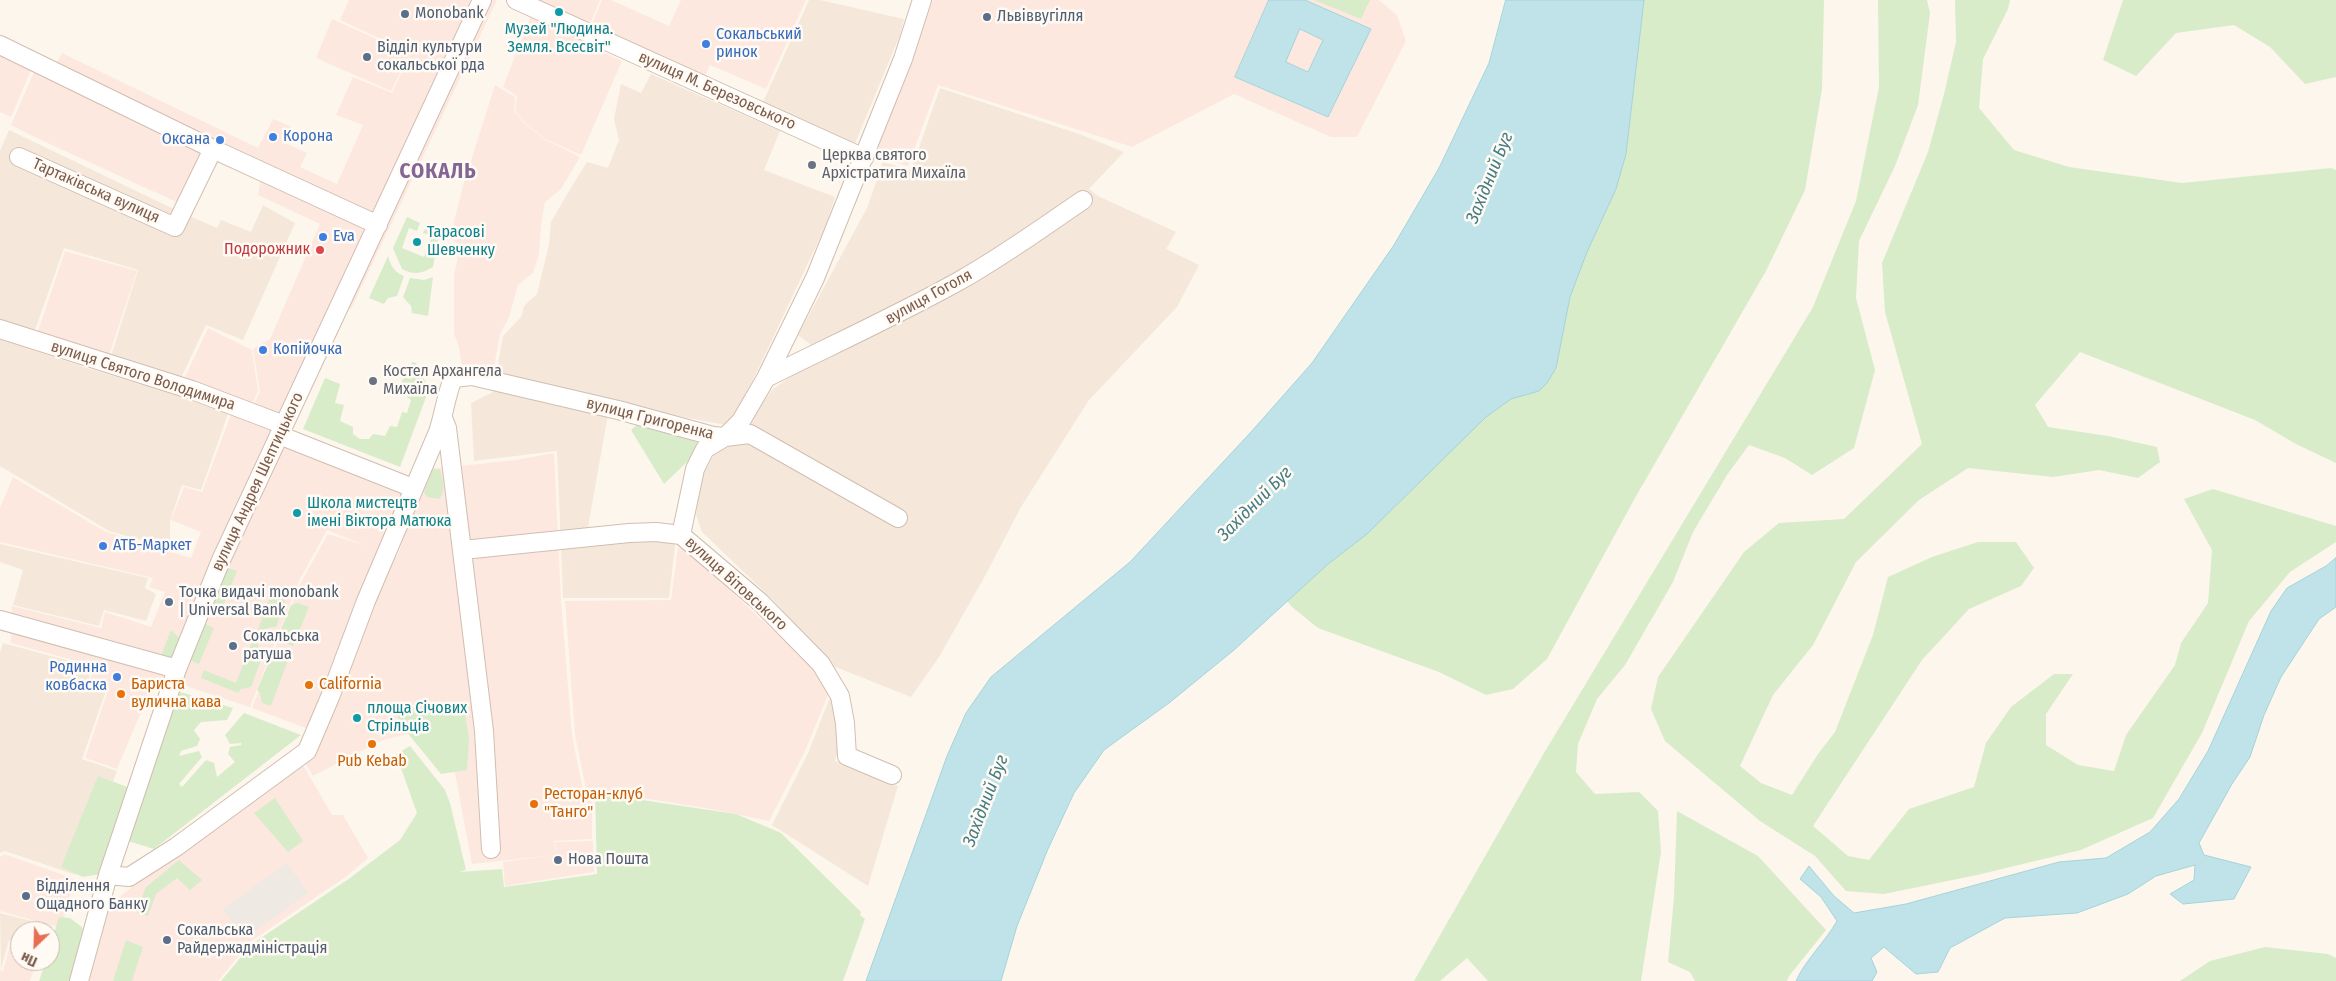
<!DOCTYPE html>
<html>
<head>
<meta charset="utf-8">
<style>
	body { margin:0 }
	#map { position:relative; width:2336px; height:981px; overflow:hidden; background:#fdf6ec; font-family:"Fira Sans Condensed",sans-serif }
	canvas { display:block }
	.north { position:absolute; left:10px; top:921px; width:50px; height:50px; box-sizing:border-box; background:#fffaf3; border:1px solid #cabbb1; border-radius:50%; rotate:204deg; font-size:14px; font-weight:700; line-height:20px; text-align:center; color:#7a5c4d }
	.north::after { content:''; display:block; margin:auto; width:18px; height:22px; background:#e76f51; clip-path:polygon(50% 0,100% 100%,50% 72%,0 100%) }
</style>
</head>
<body>
<div id="map">
<canvas width="2336" height="981"></canvas>
<div class="north">Пн</div>
</div>
<script>
const context = document.querySelector('canvas').getContext('2d');
context.lineJoin = 'round';
function fill(path, color) { context.fillStyle = color; context.fill(path, 'evenodd'); }
function stroke(path, color, width, dash) { context.strokeStyle = color; context.lineWidth = width; context.lineCap = dash ? 'butt' : 'round'; context.setLineDash(dash || []); context.stroke(path); }
function label(font, color, halo, rows, align = 'center') {
  context.font = font + ' "Fira Sans Condensed",sans-serif'; context.lineWidth = 5; context.setLineDash([]); context.textBaseline = 'middle'; context.strokeStyle = halo; context.fillStyle = color; for (const [text, x, y, turn = 0] of rows) {
    context.save(); context.translate(x, y); context.rotate((+turn || 0) * Math.PI / 180); context.textAlign = isNaN(turn) ? turn : align; if (halo) context.strokeText(text, 0, 0); context.fillText(text, 0, 0); context.restore();
  }
}
fill(new Path2D(`
	M809,0H820L904,19L900,35L854,146L767,109L763,102Z
	M651,74L780,131L764,170L835,197L826,225L762,361L735,416L725,425L610,403L585,544L676,538L669,598H563L557,451L474,461L471,403L493,392L503,336L521,317L524,306L537,294L549,245L551,222L572,186L587,162L608,168L619,140L614,119L621,84L641,93Z
	M940,88L1079,134L1124,152L1089,189L1098,196L1176,232L1166,249L1199,265L1177,307L1089,400L1021,507L985,576L939,657L911,697L833,666L775,602L702,532L696,515L700,481L714,455L742,435L758,408L772,390L805,366L814,347L798,335L867,208L883,162L911,170Z
	M9,130L178,211L217,228L221,220L251,232L263,205L295,223L243,340L206,325L181,378L111,356L138,270L64,248L35,330L0,319V151Z
	M0,339L90,369L164,391L228,414L201,490L182,485L170,521V548L109,531L0,466Z
	M0,544L148,578L145,588L156,594L146,621L104,610L99,626L13,605L23,570L0,562Z
	M3,643L92,667L88,683L107,688L82,759L117,771L76,875L5,851L0,853V653Z
	M830,697L839,728V745L835,761L898,786L868,886L772,825L808,753Z
	M0,913L44,924L42,931H20V942L9,940L1,969Z`), '#f5e8da');
fill(new Path2D(`
	M349,0H497L351,309L337,304L175,682L154,681L117,769L85,758L109,688L90,682L94,666L11,643L12,606L101,628L105,612L151,627L165,592L149,587L153,578L0,542V508L13,477L104,531L191,558L201,532L171,520L184,487L202,492L236,401L252,407L260,392L253,349L270,339L320,224L258,195L260,182L218,163L199,167L183,205L41,140L11,125L34,72L48,78L62,53L258,148L273,119L292,127L285,143L307,153L300,167L337,184L363,125L336,115L353,77L392,93L411,53L340,20Z
	M512,0H600L582,43L622,61L581,155L545,139L522,120L515,111L517,96L503,87L531,15Z
	M602,0H611L669,26L681,0H806L766,89L710,65L704,78L590,28Z
	M933,0H1379L1397,15L1406,41L1357,137H1331L1234,94L1132,147L938,85L908,166L873,156Z
	M332,19L410,54L391,91L316,58Z
	M0,54L31,70L11,117L0,112Z
	M495,85L515,97L514,111L522,121L544,139L580,157L561,189L545,202L541,225L539,254L533,273L518,285L509,317L500,334L493,373L462,366L459,347L454,334V274L461,245L450,238L463,186Z
	M65,251L137,271L109,355L37,334Z
	M208,328L252,350L258,391L252,404L184,379Z
	M284,446L402,493L381,550H375L397,557L429,468H442L515,460L554,453L561,600L572,735L583,791L592,794V839L554,841L556,855L555,842L593,841L594,872L505,886L503,862L555,855L472,864L446,725L383,740L313,776L304,761L306,728L252,708L301,582L328,534L364,545L327,530L299,581L250,707L177,683L278,449Z
	M678,547L686,549L790,646L816,673L828,695L805,751L769,821L711,809L586,789L575,735L565,601L671,600Z
	M302,763L332,815H343L368,858L347,876L250,942L218,981H83L105,909L166,859Z
	M4,854L75,879L61,928L0,911V857Z
	M11,942L20,944V961H37L30,981H0V970L3,971Z`), '#fde8e0');
fill(new Path2D(`
	M287,863L308,893L244,939L223,909Z`), '#efe9e4');
fill(new Path2D(`
	M1314,0H1370L1361,19Z
	M1629,0H1824L1822,89L1805,190L1766,271L1635,498L1547,659L1513,689L1486,695L1439,672L1318,628L1292,607L1282,595Z
	M1878,0H1927L1930,13L1918,105L1895,166L1859,241L1856,298L1875,370L1854,448L1812,475L1785,458L1749,445L1727,475L1693,532L1673,582L1625,665L1597,699L1578,744L1576,772L1595,794L1639,792L1658,811L1661,852L1641,981H1488L1467,958L1440,981H1414L1544,753L1813,307L1856,201L1879,87Z
	M1955,0H2010L2008,9L1983,59L1979,108L2014,150L2069,167L2182,183L2331,168L2336,170V463L2296,444L2255,420L2080,352L2035,405L2048,427L2108,436L2157,447L2160,462L2138,478L2099,470L2053,477L1968,468L1919,500L1856,562L1813,645L1773,695L1740,766L1761,783L1792,795L1818,754L1835,732L1873,635L1888,577L1932,557L1978,542H2016L2034,568L2021,586L1969,609L1922,660L1813,826L1848,856L1869,860L1909,809L1974,787L1986,743L2011,707L2054,674H2073L2046,714V745L2078,765L2114,771L2126,735L2175,665L2181,643L2208,603L2212,550L2184,499L2213,489L2336,526V542L2290,572L2249,621L2202,733L2153,818L2081,850L1977,875L1884,894L1846,891L1815,856L1760,821L1665,741L1651,709L1658,677L1744,552L1779,523L1844,519L1922,444L1885,312L1882,263L1928,152L1944,94L1956,42Z
	M2123,0H2336V77L2305,84L2270,47L2234,25L2176,33L2136,76L2103,60Z
	M407,217L420,223L417,231L409,228L402,248L424,257L432,236L423,233L427,225L440,230L433,267C421,274 414,275 402,269L393,248Z
	M388,256C391,266 394,272 404,276L397,296L388,298L384,304L369,298Z
	M433,277L428,316L412,313L411,306L403,297L410,278L424,280Z
	M412,362L416,363L429,389L400,467L303,429L325,378L340,384L335,403L344,405L340,421L353,427V434L360,439H369L373,434L385,436L390,426L397,427L402,412L407,413L411,400L407,397V389L400,387L408,364L411,365Z
	M639,423L699,443L687,462L664,484L631,430Z
	M435,469L440,470C443,479 446,493 439,499L427,497L424,492L432,471Z
	M225,567L237,571L222,609L210,604Z
	M272,591L282,595L285,602L276,627L267,628L262,634L257,632Z
	M298,603L309,607L293,646L288,644V639L281,629L291,605Z
	M202,622L214,628L199,664L187,659Z
	M171,630L183,641L173,661L160,658Z
	M254,637L258,639V646L264,652L251,687L241,689L238,693L201,678L204,670L236,683Z
	M286,650L291,652L271,706L262,703L260,693L257,690L271,657Z
	M177,691L233,708L227,720L201,722L194,730L200,739L197,746L181,751L179,756L199,751L202,757L179,784L182,787L206,760L214,763L217,777L235,762L228,754L230,747L241,745V743L230,744L225,735L244,713L301,735L154,849L125,840Z
	M463,701L469,739L467,770L441,774L401,725L396,711Z
	M410,746L445,790L450,803L466,870L459,872L502,869L504,887L597,874L595,793L736,814L781,833L861,912L860,915L865,919L843,981H221L252,944L350,878L400,840L417,813L396,754Z
	M98,776L130,788L100,874L83,877L61,867Z
	M275,798L303,841L288,852L254,813Z
	M1677,811L1758,856L1826,930L1789,976L1787,981H1695L1690,972L1668,962L1674,897Z
	M179,860L202,880L190,890L177,878L156,894L148,916L136,912L146,887Z
	M59,917L70,918L83,928L70,981H39L46,961H50V947Z
	M126,940L143,947L132,981H113Z
	M2265,947L2328,954L2336,958V981H2180L2210,961Z`), '#d8ecc9');
const water = new Path2D(`
	M1269,0H1305L1371,29L1328,117L1235,77ZM1300,29L1323,40L1308,72L1286,62Z
	M1506,0H1644L1626,154L1616,189L1587,252L1570,297L1556,368L1547,383L1539,391L1511,399L1486,417L1367,534L1328,564L1234,650L1169,703L1104,750L1074,793L1048,849L1017,926L1001,981H866L947,756L966,713L991,677L1130,562L1251,432L1312,363L1394,245L1439,168L1489,63Z
	M2336,558V607L2319,619L2281,677L2264,715L2250,757L2232,784L2199,843L2204,855L2251,867L2234,899L2183,904L2170,894L2194,880L2195,865L2156,876L2128,894L2077,913L2005,918L1950,948L1938,972L1916,974L1884,947L1871,958L1877,972L1872,981H1796C1806,959 1825,942 1837,921L1821,897L1800,879L1809,866L1834,896L1854,913L1906,904L2059,862L2106,858L2150,832L2179,799L2208,751L2271,611L2287,588L2326,566Z`);
fill(water, '#bfe3e8');
stroke(water, '#a5d3da', 1);
const minor = new Path2D(`
	M516,0L864,158
	M0,45L213,149L378,225
	M19,157L175,227L213,149
	M0,329L192,390L284,425
	M766,378C830,346 896,316 959,281C1002,257 1042,228 1083,200
	M443,418L447,428L484,731L491,849
	M279,435L413,488
	M681,535L695,469L705,449L725,437L741,421L766,378L815,278L903,59L922,0
	M463,550L629,533L656,532L681,535L760,602L821,664L840,696L845,723L847,756L892,775
	M0,620L177,669
	M108,875L129,877L176,847L307,751L330,697L366,601L438,432C444,414 446,396 453,378L472,376L618,410L713,436L725,437L750,434L898,518
	M79,981L108,875L177,669L221,560L482,0`);
stroke(minor, '#d1beb0', 20);
stroke(minor, '#fff', 18);
for (const [x, y, r, color] of [
	[559,12,5,"#0f9aa8"],
	[405,14,5,"#5c6f8a"],
	[987,17,5,"#5c6f8a"],
	[706,44,5,"#3f7fe0"],
	[367,57,5,"#5c6f8a"],
	[273,137,5,"#3f7fe0"],
	[220,140,5,"#3f7fe0"],
	[812,165,5,"#6b7280"],
	[323,237,5,"#3f7fe0"],
	[417,242,5,"#0f9aa8"],
	[320,250,5,"#e0444e"],
	[263,350,5,"#3f7fe0"],
	[373,381,5,"#6b7280"],
	[297,513,5,"#0f9aa8"],
	[103,546,5,"#3f7fe0"],
	[169,602,5,"#5c6f8a"],
	[233,646,5,"#5c6f8a"],
	[117,677,5,"#3f7fe0"],
	[309,685,5,"#e8710a"],
	[121,694,5,"#e8710a"],
	[357,718,5,"#0f9aa8"],
	[372,744,5,"#e8710a"],
	[534,804,5,"#e8710a"],
	[558,860,5,"#5c6f8a"],
	[26,896,5,"#5c6f8a"],
	[167,940,5,"#5c6f8a"]
]) { const dot = new Path2D(); dot.arc(x, y, r, 0, 2 * Math.PI); context.fillStyle = color; context.fill(dot); stroke(dot, '#fffaf3', 2); }
label('16px', '#4e5e75', '#fffaf3', [
	["Monobank",415,14],
	["Львіввугілля",997,17],
	["Відділ культури",377,48],
	["сокальської рда",377,66],
	["Точка видачі monobank",179,593],
	["| Universal Bank",179,611],
	["Сокальська",243,637],
	["ратуша",243,655],
	["Нова Пошта",568,860],
	["Відділення",36,887],
	["Ощадного Банку",36,905],
	["Сокальська",177,931],
	["Райдержадміністрація",177,949]
], 'left');
label('16px', '#0d838f', '#fffaf3', [
	["Музей \"Людина.",559,30,"center"],
	["Земля. Всесвіт\"",559,48,"center"],
	["Тарасові",427,233],
	["Шевченку",427,251],
	["Школа мистецтв",307,504],
	["імені Віктора Матюка",307,522],
	["площа Січових",367,709],
	["Стрільців",367,727]
], 'left');
label('16px', '#366cbe', '#fffaf3', [
	["Сокальський",716,35],
	["ринок",716,53],
	["Корона",283,137],
	["Оксана",210,140,"right"],
	["Eva",333,237],
	["Копійочка",273,350],
	["АТБ-Маркет",113,546],
	["Родинна",107,668,"right"],
	["ковбаска",107,686,"right"]
], 'left');
label('16px', '#7a5c4d', '#fffaf3', [
	["вулиця М. Березовського",717,91,24],
	["Тартаківська вулиця",96,191,24],
	["вулиця Гоголя",929,297,-29],
	["вулиця Святого Володимира",143,376,18],
	["вулиця Григоренка",650,419,14],
	["вулиця Андрея Шептицького",258,482,-65],
	["вулиця Вітовського",736,584,42]
]);
label('16px', '#5b616d', '#fffaf3', [
	["Церква святого",822,156],
	["Архістратига Михаїла",822,174],
	["Костел Архангела",383,372],
	["Михаїла",383,390]
], 'left');
label('16px', '#be3a42', '#fffaf3', [
	["Подорожник",310,250]
], 'right');
label('16px', '#c56008', '#fffaf3', [
	["Бариста",131,685],
	["вулична кава",131,703],
	["California",319,685],
	["Pub Kebab",372,762,"center"],
	["Ресторан-клуб",544,795],
	["\"Танго\"",544,813]
], 'left');
label('italic 18px', '#437c86', '#fffaf3', [
	["Західний Буг",1490,178,-68],
	["Західний Буг",1255,504,-45],
	["Західний Буг",986,801,-69]
]);
context.letterSpacing = '1px';
label('bold 21px', '#846695', '#fffaf3', [
	["СОКАЛЬ",438,172]
]);
context.letterSpacing = '0px';
</script>
</body>
</html>
